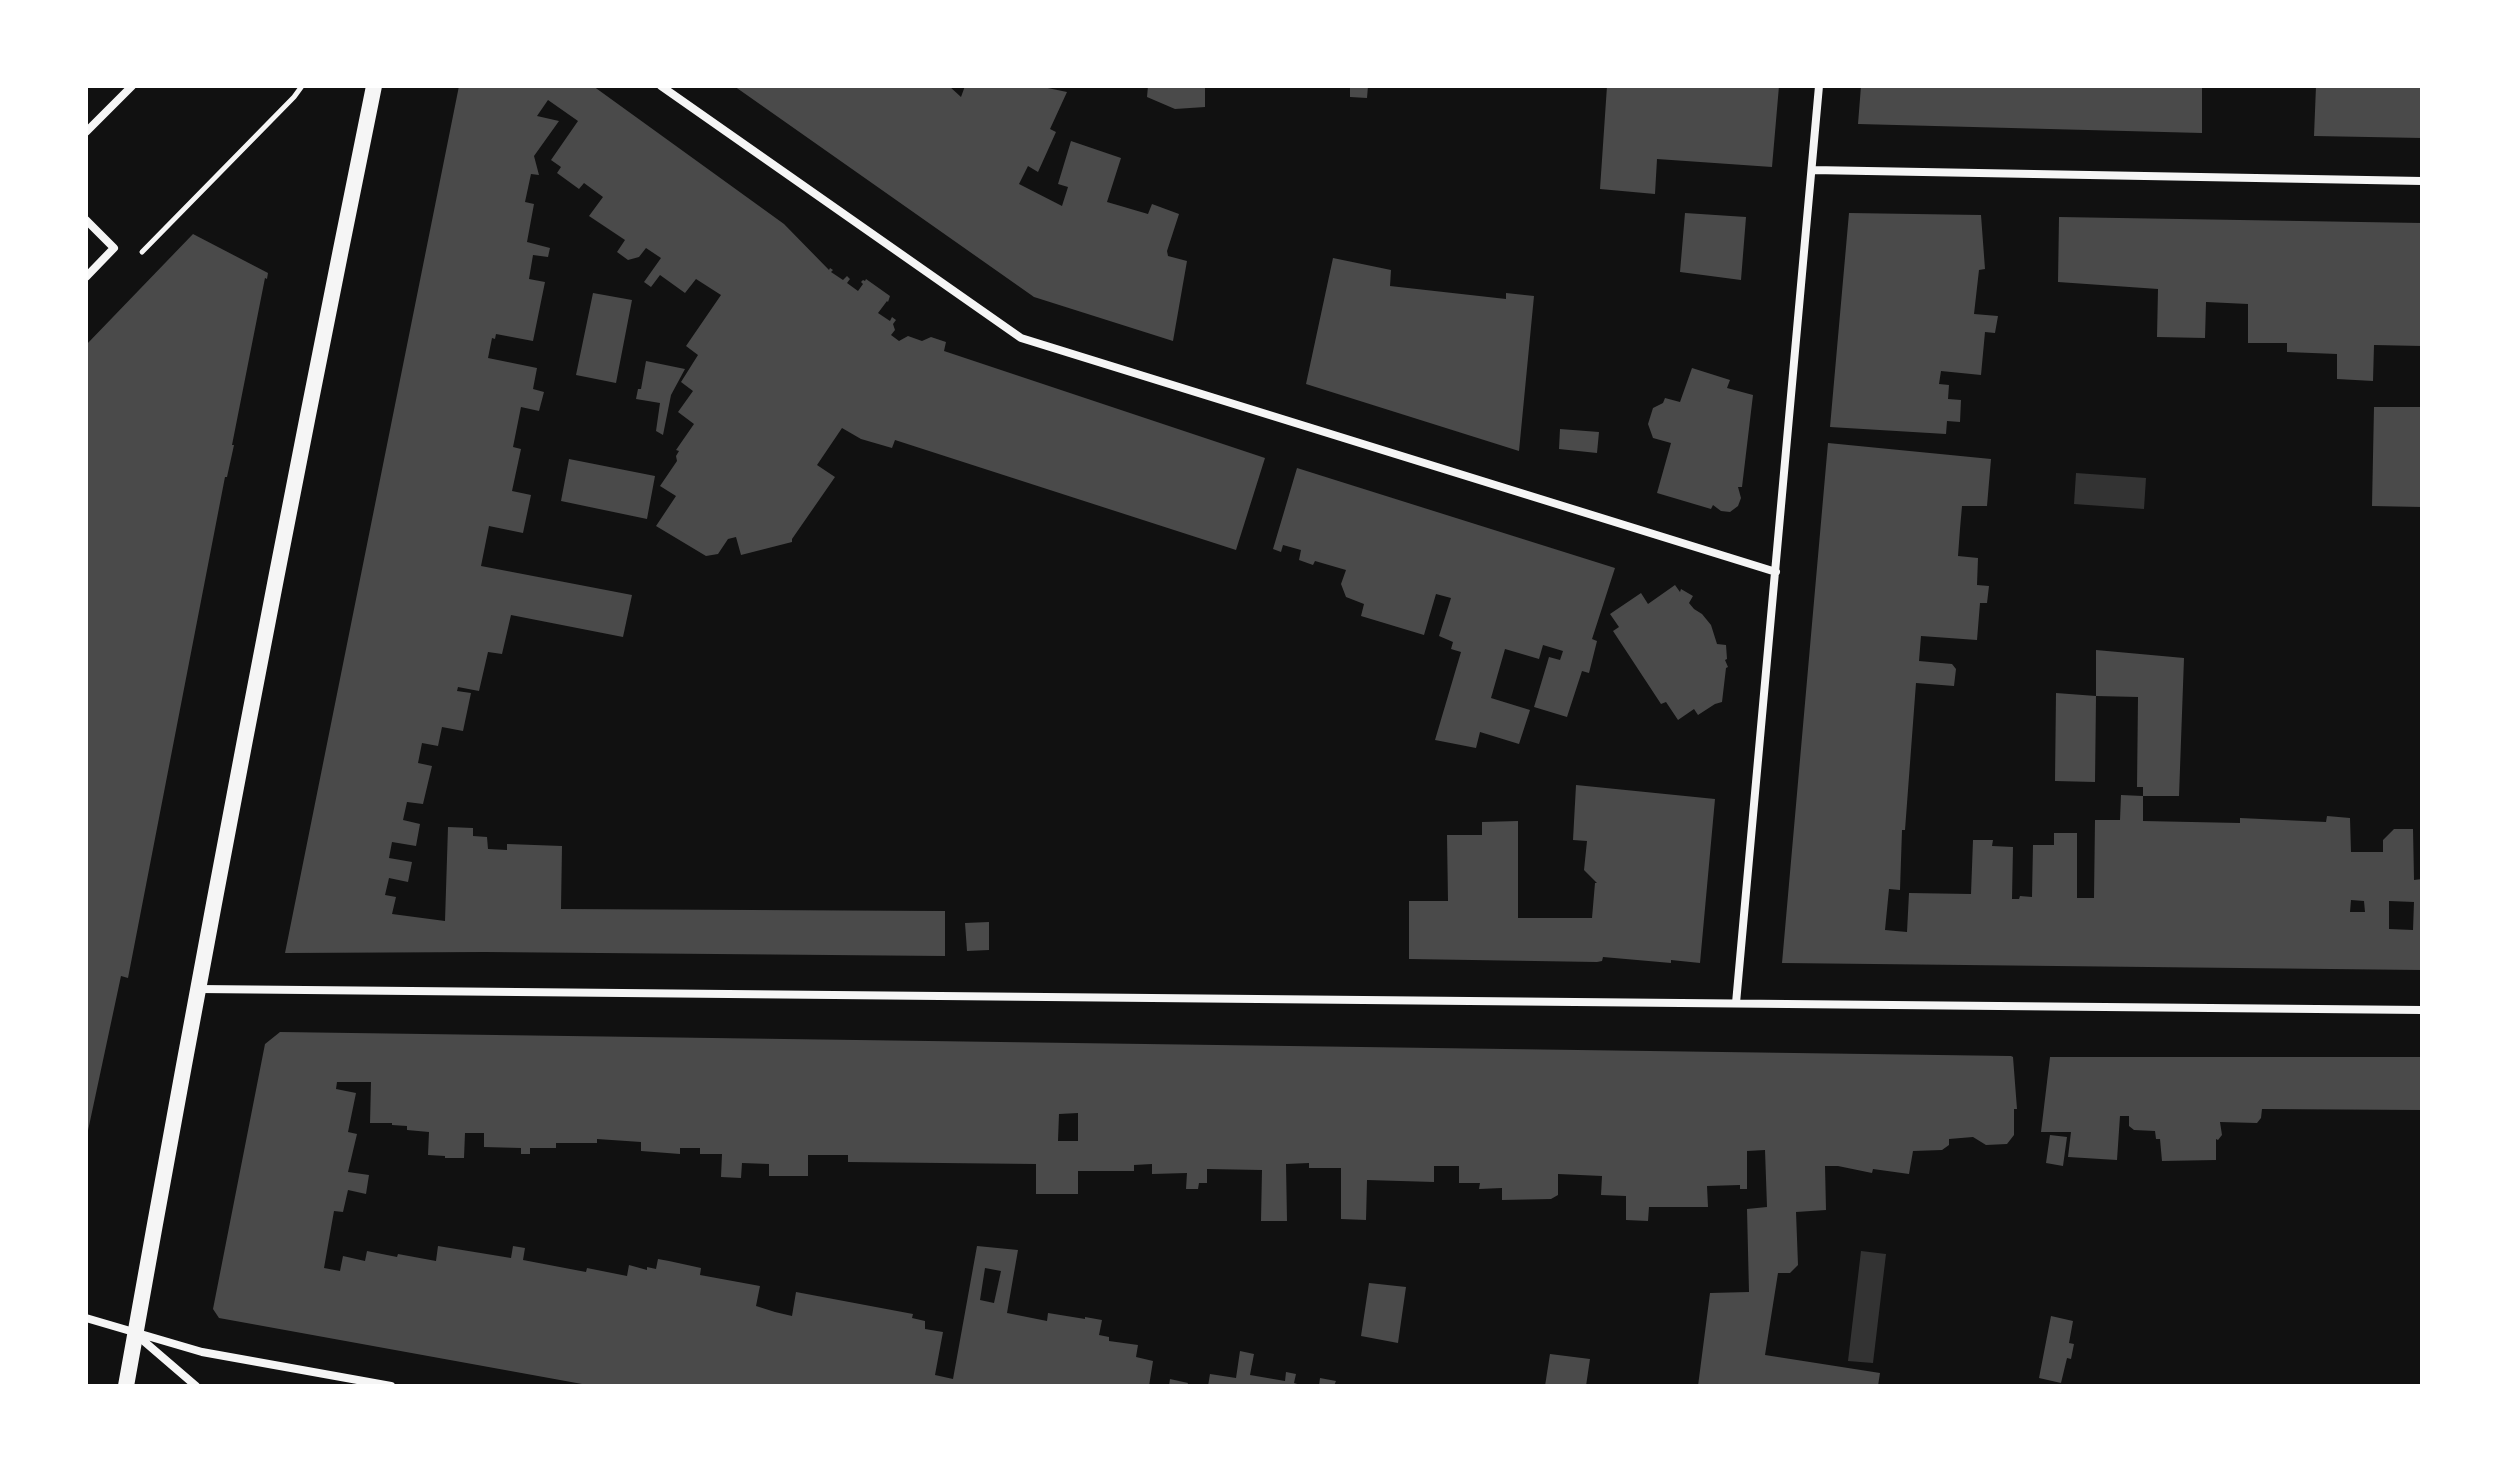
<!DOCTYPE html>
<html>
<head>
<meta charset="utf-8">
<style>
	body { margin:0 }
	#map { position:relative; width:2508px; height:1472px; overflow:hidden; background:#111; font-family:Manrope,sans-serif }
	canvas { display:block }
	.frame { position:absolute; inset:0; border:88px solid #fff; pointer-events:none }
</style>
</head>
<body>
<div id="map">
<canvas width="2508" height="1472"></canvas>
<div class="frame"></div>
</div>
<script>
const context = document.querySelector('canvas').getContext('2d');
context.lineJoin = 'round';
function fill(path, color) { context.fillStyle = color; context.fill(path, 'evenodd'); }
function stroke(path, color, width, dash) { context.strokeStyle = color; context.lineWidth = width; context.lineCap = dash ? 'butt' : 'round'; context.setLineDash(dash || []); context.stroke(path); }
fill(new Path2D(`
	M2076,473L2146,478L2144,509L2074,504Z
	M1861,1251L1886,1254L1873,1363L1848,1361Z`), '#333');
fill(new Path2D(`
	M459,86H593L784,224L829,270L830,268L833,270L831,272L843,280L847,276L850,279L847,283L858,291L863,284L861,282L863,280L865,281L866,279L890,296L888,302L887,301L878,313L890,321L892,317L896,320L893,324L895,330L891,335L899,341L908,336L922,341L931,337L946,342L944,351L1265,458L1236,550L895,440L892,448L861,439L842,428L817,465L835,477L792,539V542L741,555L736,537L728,539L718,554L706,556L656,526L676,496L660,486L677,461L676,456L679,451L676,450L694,424L678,412L693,391L681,382L698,355L686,346L721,295L696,279L685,293L660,275L651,287L644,282L661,258L646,248L639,257L628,260L617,252L625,240L589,216L603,197L584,183L579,189L557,173L561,167L551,160L578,121L548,100L537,116L559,121L534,156L539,175L531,174L525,202L534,204L527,242L550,248L548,257L533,255L529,279L545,282L533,341L496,334L495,339L492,338L488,358L537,368L533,389L544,392L539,411L521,407L513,447L521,449L512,491L531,495L523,533L489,526L481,566L632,595L623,637L511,615L502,654L488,652L479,691L458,687L457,691L471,693L463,731L442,727L438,746L422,743L418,763L432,766L423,804L407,802L403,820L420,824L416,846L392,842L389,858L412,862L408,882L389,878L385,895L396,897L392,914L445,921L448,827L473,828V836L487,837L488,849L507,850V844L562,846L561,909L945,911V956L485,952L285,953Z
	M734,86H851L854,88L856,86H949L961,97L965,86H1038L1067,92L1050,129L1056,132L1038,172L1028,166L1019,184L1062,206L1068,187L1058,184L1071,141L1121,158L1107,202L1148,214L1152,204L1179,214L1167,251L1168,256L1187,261L1173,341L1034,297Z
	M1148,86H1205V107L1175,109L1147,97Z
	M1350,86H1368L1367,98L1350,97Z
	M1607,86H1779L1772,167L1657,159L1655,194L1600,189Z
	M1861,86H2202V133L1858,124Z
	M2316,86H2422V138L2314,136Z
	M1685,213L1746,217L1741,280L1680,272Z
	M1849,213L1981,215L1985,269L1979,270L1974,314L1998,316L1995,333L1985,332L1981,375L1941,371L1939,384L1949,385L1948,399L1961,400L1960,422L1947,421L1946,434L1830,427Z
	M2059,217L2422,223V346L2374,345L2373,381L2337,379V354L2287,352V343H2248V304L2206,302L2205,338L2157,337L2158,289L2058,282Z
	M193,234L268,273L267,279L265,278L232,445H234L227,477H225L128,978L121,976L86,1140V345Z
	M1333,258L1391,270L1390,286L1506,299V293L1534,296L1519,451L1306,384Z
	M593,293L632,300L616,383L576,375Z
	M646,361L685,369L671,395L663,435L656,431L660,403L636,399L638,389H641Z
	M1692,368L1730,380L1727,388L1753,395L1742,487H1738L1741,498L1738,506L1730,512L1721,511L1713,505L1711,509L1657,493L1671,443L1653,438L1648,424L1653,408L1663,403L1665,398L1680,402Z
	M2374,407H2422V507L2372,506Z
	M1560,429L1599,432L1597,453L1559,449Z
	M1828,443L1991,459L1987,506H1962L1960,529L1958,556L1978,558L1977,585L1989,586L1987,603H1980L1977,640L1921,636L1919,661L1952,664L1956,669L1954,686L1916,683L1905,830H1902L1900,890L1889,889L1885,930L1907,932L1909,893L1971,894L1973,840H1993L1992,846L2013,847L2012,899H2019L2020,896L2032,897L2033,845H2054V833H2077V898H2094L2095,820H2120L2121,795L2143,796V821L2240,823V818L2326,822L2327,816L2350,818L2351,852H2383V840L2394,829H2413L2414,880L2422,879V970L1782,963ZM2351,900L2364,901L2365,912H2350ZM2389,901L2414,902L2413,930L2389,929Z
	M569,459L655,476L647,519L561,501Z
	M1297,468L1615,568L1592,639L1597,641L1589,673L1582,671L1567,717L1534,707L1549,657L1560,660L1563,651L1543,645L1539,659L1505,649L1491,698L1530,710L1519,744L1480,732L1476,748L1435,740L1461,652L1451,649L1453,642L1439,636L1451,598L1436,594L1424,635L1361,616L1364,604L1346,597L1341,584L1346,570L1315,561L1313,565L1299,560L1301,550L1283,545L1281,552L1273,549Z
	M1675,585L1680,592L1681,589L1693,596L1689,603L1694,609L1702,614L1711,625L1717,644L1726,645L1727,659L1725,660L1728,667L1726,668L1722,702L1715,704L1698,715L1694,709L1678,720L1666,702L1661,704L1613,631L1619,627L1610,614L1641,593L1648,604Z
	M2096,650L2184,658L2179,796H2143V787H2137L2138,697L2096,696Z
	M2056,693L2096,696L2095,782L2055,781Z
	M1576,785L1715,799L1700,963L1671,960V963L1603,957L1602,961L1597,962L1409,959V901H1448L1447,835H1482V822L1518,821V918H1592L1595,883H1597L1584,870L1587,841L1573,840Z
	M989,922V950L967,951L965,923Z
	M280,1032L2011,1056L2013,1057L2017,1109H2014V1135L2007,1144L1986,1145L1973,1137L1949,1139V1145L1942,1150L1913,1151L1909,1174L1873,1169L1872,1173L1838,1166H1825L1826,1210L1796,1212L1798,1265L1790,1273H1778L1765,1355L1880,1373L1878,1386H1698L1710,1293L1749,1292L1747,1209L1767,1207L1765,1150L1747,1151V1189H1740V1185L1707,1186L1708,1207H1649L1648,1221L1626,1220V1196L1601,1195L1602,1176L1558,1174V1195L1551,1199L1502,1200V1188L1479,1189L1480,1183H1459V1166H1434V1182L1367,1180L1366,1220L1341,1219V1168H1309V1163L1286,1164L1287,1221H1261L1262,1170L1207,1169V1183H1199L1198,1189H1186L1187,1173L1152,1174V1164L1134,1165V1171H1078V1194H1036V1164L848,1162V1155H808V1176H769V1164L742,1163L741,1178L721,1177L722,1154H700V1148H680V1154L641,1151V1142L597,1139V1143H556V1148H530V1154H521V1148L484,1147V1133H465L464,1158H445V1156L428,1155L429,1132L407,1130V1126L392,1125V1123H370L371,1082H337L336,1089L356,1093L348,1132L357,1134L348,1172L369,1175L366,1194L348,1190L343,1212L334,1211L324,1268L340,1271L343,1256L365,1261L367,1251L397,1257L398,1254L436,1261L438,1246L511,1258L513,1246L525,1248L523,1260L586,1272L587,1268L627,1276L629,1265L647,1270V1267L656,1269L658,1259L669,1261L701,1268L700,1275L760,1286L756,1306L775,1312L792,1316L796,1292L913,1314L912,1318L925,1321V1329L943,1332L935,1375L953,1379L977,1246L1018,1250L1007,1313L1047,1321L1048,1313L1085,1319V1317L1102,1320L1099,1335L1109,1337V1341L1138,1345L1136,1357L1153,1361L1149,1386H593L219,1318L213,1309L265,1044ZM1078,1113V1141H1058L1059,1114ZM985,1268L1001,1271L994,1303L980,1300Z
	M2050,1057H2422V1110L2262,1109L2261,1118L2257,1123L2220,1122L2222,1135L2218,1140L2216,1139V1160L2162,1161L2160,1139H2156L2155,1131L2134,1130L2129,1126V1116H2120L2117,1160L2068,1157L2071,1132H2041Z
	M2050,1135L2067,1137L2063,1166L2046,1163Z
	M1369,1283L1406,1287L1398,1343L1361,1336Z
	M2051,1316L2073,1321L2069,1343L2074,1344L2071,1359L2067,1358L2061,1383L2039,1378Z
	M1240,1351L1254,1354L1250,1375L1285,1381L1286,1372L1296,1374L1294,1383L1304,1386H1208L1210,1374L1236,1378Z
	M1550,1354L1590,1359L1586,1386H1545Z
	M1320,1378L1336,1381L1334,1386H1319Z
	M1170,1379L1188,1383L1187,1386H1169Z`), '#4a4a4a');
stroke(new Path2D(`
	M142,252L294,97L302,86`), '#f5f5f5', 5);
stroke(new Path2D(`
	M661,86L1021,338L1776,572
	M86,132L132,86
	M1812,170L2422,181
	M86,220L114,248L86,277
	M199,989L2422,1010
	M1736,1003L1819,86
	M86,1318L202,1352L391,1386
	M139,1337L196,1386`), '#f5f5f5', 8);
stroke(new Path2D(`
	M126,1386C203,952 286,518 374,86`), '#f5f5f5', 16);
</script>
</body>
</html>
